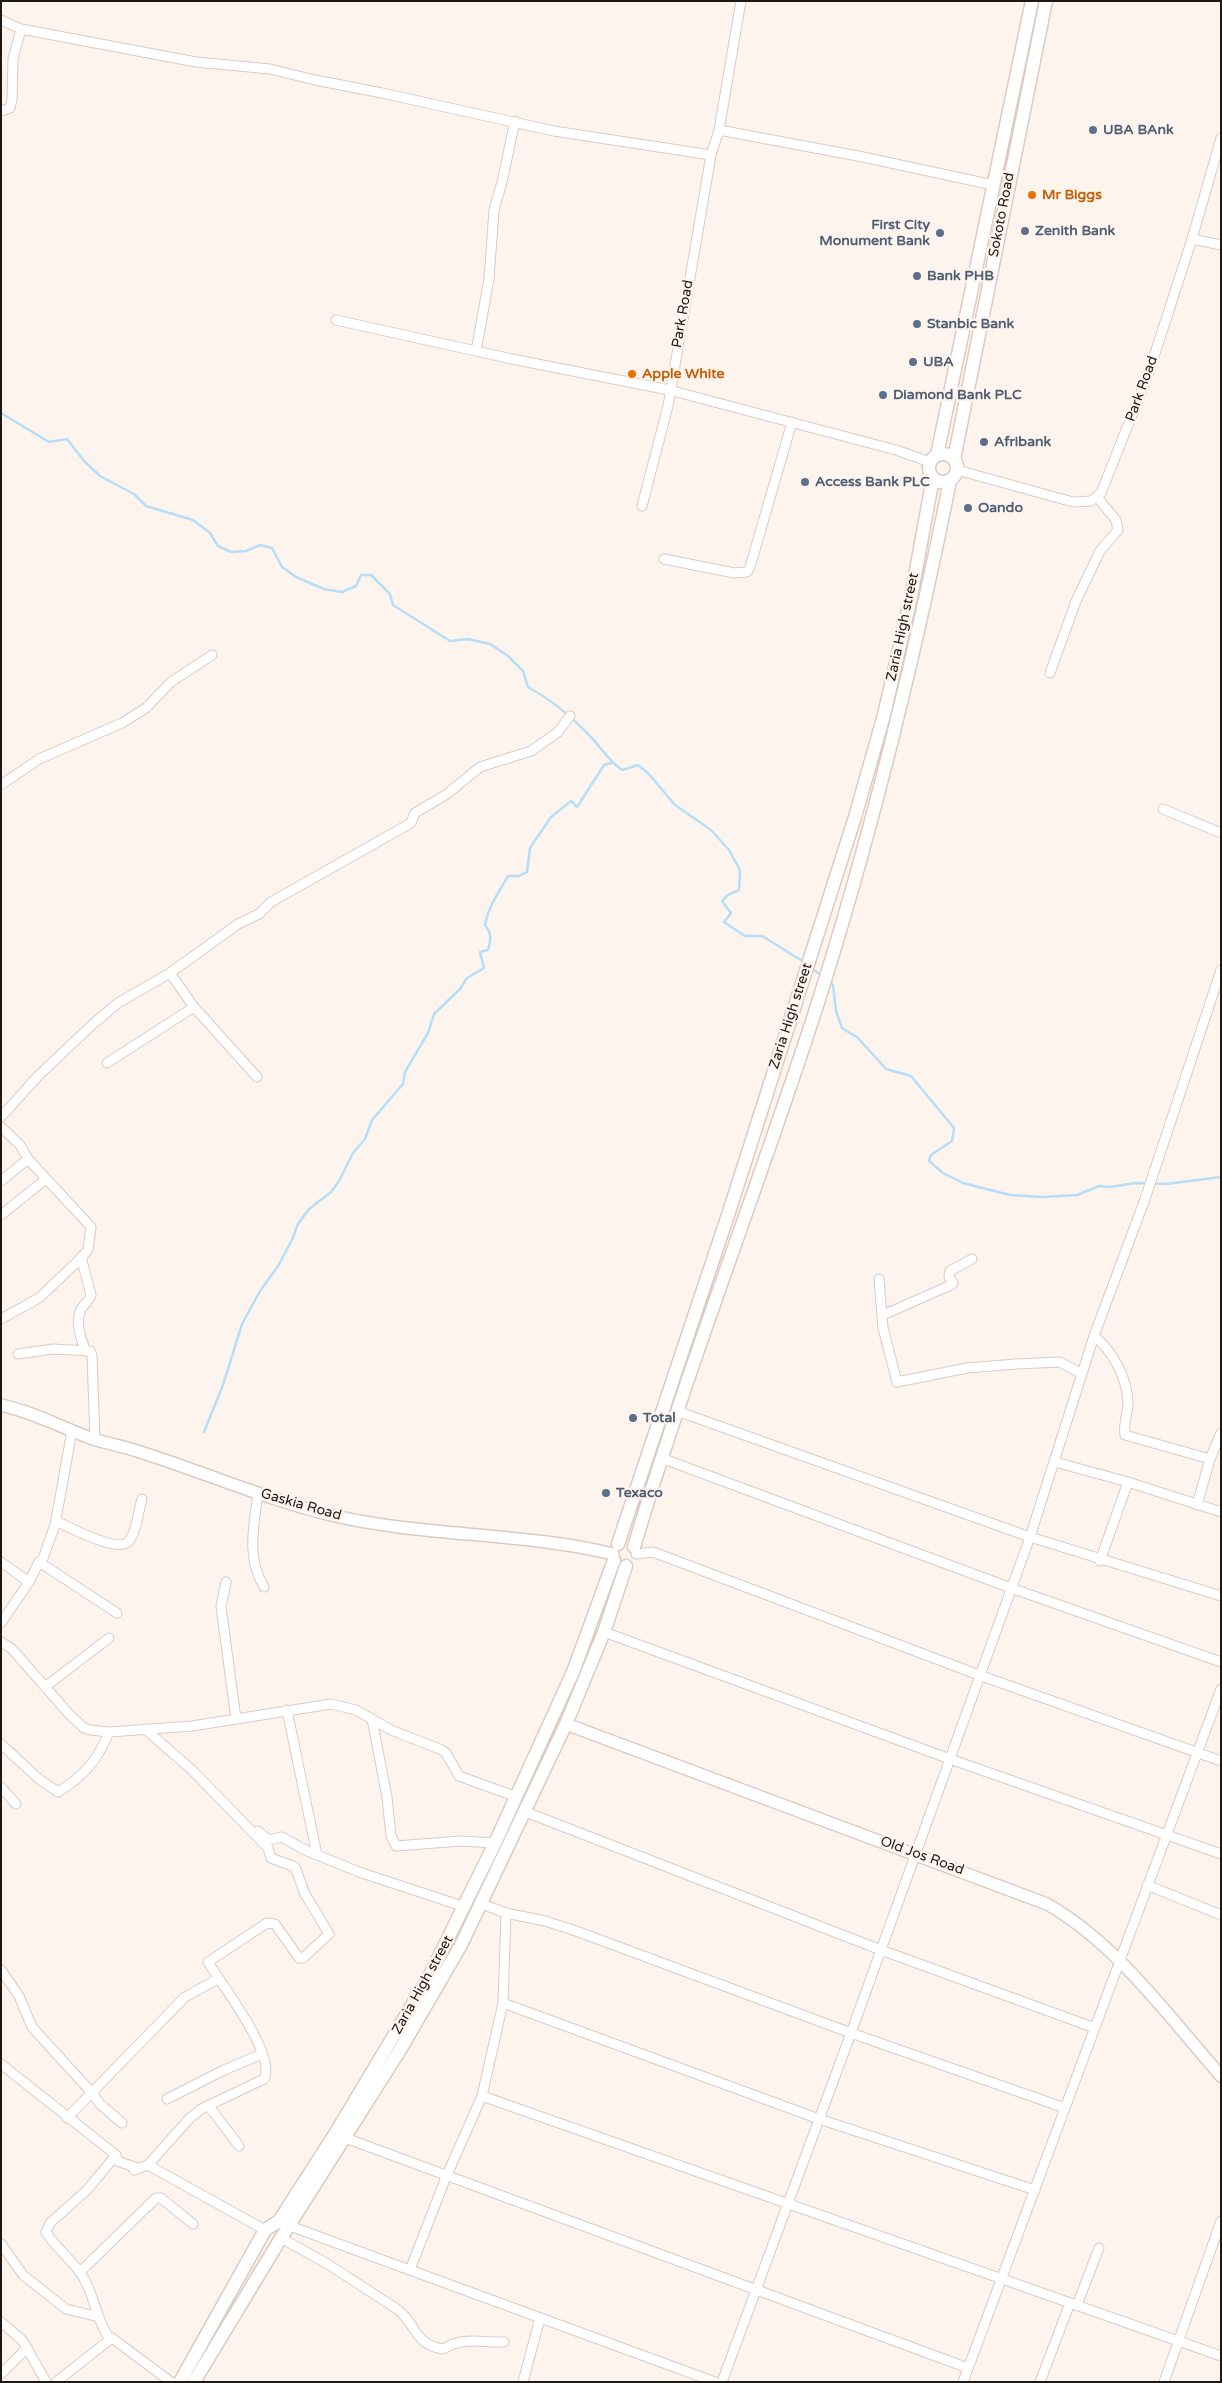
<!DOCTYPE html>
<html>
<head>
<meta charset="utf-8">
<style>
	body { margin:0 }
	#map { position:relative; width:1222px; height:2383px; overflow:hidden; background:#fef4ee; font-family:"Varela Round",sans-serif }
	canvas { display:block }
	.frame { position:absolute; inset:0; border:2px solid #1e1815; pointer-events:none }
</style>
</head>
<body>
<div id="map">
<canvas width="1222" height="2383"></canvas>
<div class="frame"></div>
</div>
<script>
const context = document.querySelector('canvas').getContext('2d');
context.lineJoin = 'round';
function stroke(path, color, width, dash) { context.strokeStyle = color; context.lineWidth = width; context.lineCap = dash ? 'butt' : 'round'; context.setLineDash(dash || []); context.stroke(path); }
function label(font, color, halo, rows, align = 'center') {
  context.font = font + ' "Varela Round",sans-serif'; context.lineWidth = 5; context.setLineDash([]); context.textBaseline = 'middle'; context.strokeStyle = halo; context.fillStyle = color; for (const [text, x, y, turn = 0] of rows) {
    context.save(); context.translate(x, y); context.rotate((+turn || 0) * Math.PI / 180); context.textAlign = isNaN(turn) ? turn : align; if (halo) context.strokeText(text, 0, 0); context.fillText(text, 0, 0); context.restore();
  }
}
stroke(new Path2D(`
	M1,413L49,442L67,439L84,461L100,476L134,494L146,506L193,520L210,533L218,546L231,552L246,551L260,545L272,548L282,567L296,577L324,589L342,592L356,586L361,575H371L390,594L393,605L450,641L468,639L490,644L508,656L523,671L528,687C550,699 570,715 587,733C600,745 607,760 622,770L638,765L648,773L675,805L711,830L729,850L740,870L739,890L728,895L722,901L731,913L724,922L745,936H762L804,962
	M810,967L822,976
	M828,981L833,985L836,1011L842,1028L858,1038L886,1069L911,1076L954,1128L952,1141L931,1155L929,1161L943,1173L963,1183L1010,1195L1043,1197L1077,1195L1099,1186L1110,1187L1135,1183L1166,1184L1221,1177
	M204,1432L223,1385L242,1324L260,1291L278,1266L292,1240L298,1224L309,1209L331,1192L339,1181L353,1153L365,1139L372,1120L403,1084L405,1072L428,1033L434,1014L460,989L467,978L484,968L480,952L488,950C491,939 492,934 485,925C488,907 499,892 508,876H519L527,872L530,848L551,817L571,801L577,807L604,765L611,763`), '#b6def7', 2.5);
const minor = new Path2D(`
	M1,20L21,29L196,62L270,69L315,80L382,93L554,131L711,155
	M1,111L10,108L12,100L13,59L21,29
	M719,130L863,157L993,185
	M1192,239L1221,245
	M336,320L512,359L669,390L896,450L930,462
	M476,351L489,279L494,210L502,182L515,121
	M957,470L1073,502L1091,501L1101,493L1149,372L1192,239L1221,138
	M642,506L668,406L711,155L719,130L741,1
	M664,559L734,573L747,572L750,567L792,422
	M1050,673L1076,601L1100,551L1118,530L1116,520L1097,497
	M1,785L39,759L122,723L146,708L171,682L212,655
	M1163,809L1221,833
	M170,973L194,1007L257,1077
	M107,1063L194,1007
	M1,1117L38,1076L93,1024L118,1003L170,973L238,924L259,914L271,902L411,823L415,813L447,794L480,767L531,751L558,732L570,716
	M1,1127L20,1145L28,1159L91,1227L88,1250L78,1261L39,1298L1,1319
	M1,1181L28,1159
	M1,1215L46,1179
	M81,1257L91,1295C89,1302 82,1305 80,1312C76,1324 81,1340 86,1351
	M879,1279L883,1328L897,1382L967,1368L1016,1364L1060,1362L1082,1374
	M883,1315L951,1285L953,1283L949,1277L950,1271L972,1259
	M1094,1336C1113,1351 1127,1378 1128,1403C1128,1413 1123,1425 1125,1435L1210,1459
	M18,1354L53,1349L90,1351L92,1355L95,1440
	M677,1411L1030,1537L1221,1596
	M661,1458L1011,1588L1221,1662
	M1055,1462L1128,1482L1221,1512
	M258,1493C254,1525 246,1558 264,1587
	M1197,1505L1210,1459L1221,1433
	M56,1521C69,1527 119,1554 129,1541C137,1531 138,1512 142,1499
	M636,1554L653,1552L979,1675L1221,1761
	M1100,1561L1128,1482
	M1,1562L29,1582
	M39,1562L117,1613
	M226,1582L221,1607L236,1719
	M1,1623L29,1582L39,1562L42,1561L55,1525L72,1431
	M604,1632L950,1759L1221,1854
	M1,1642L12,1649L69,1714L84,1728L90,1730L109,1732L192,1726L331,1704L356,1710L391,1730L442,1750L446,1753L459,1776L517,1797
	M45,1687L109,1638
	M287,1710L317,1855
	M372,1719L387,1797L391,1836L396,1846L461,1841L495,1843
	M145,1729L192,1770L268,1848L271,1858L295,1867L305,1894L329,1934L303,1958H299L275,1924L267,1923L208,1962C221,1984 277,2055 264,2079L201,2109L189,2119L148,2165
	M1,1744L39,1779L58,1792C84,1776 98,1760 109,1732
	M1,1787L16,1804
	M526,1812L881,1950L1095,2028
	M258,1831L269,1840L282,1837L305,1850L359,1872L465,1907
	M1147,1885L1221,1915
	M506,1913L545,1921L576,1931L851,2033L1065,2108
	M1,1970L19,1996L32,2027L92,2093L100,2104L122,2123
	M503,2003L819,2119L1035,2190
	M1,2064L116,2155L117,2161L135,2167L134,2170L148,2165L265,2230
	M482,2096L1221,2356
	M167,2099L224,2070L262,2054
	M208,2105L239,2146
	M67,2118L185,1997L218,1979
	M340,2136L968,2368
	M116,2155L87,2190L50,2223L46,2232C56,2249 73,2260 83,2277C95,2296 96,2320 109,2338H112L171,2382
	M290,2226L715,2382
	M281,2238L326,2263L397,2309C417,2324 413,2344 443,2349C465,2336 480,2343 504,2342
	M1,2244L23,2275L66,2309L99,2317
	M410,2270L446,2177L482,2096L503,2003L506,1913L482,1904
	M80,2272L156,2198H161L193,2224
	M1077,2305L1099,2248
	M1,2322L23,2341L46,2382
	M1,2374L26,2349
	M56,2382L112,2338
	M523,2382L540,2318
	M722,2382L851,2033L1030,1537L1094,1336L1145,1199L1221,970
	M963,2382L1221,1689
	M1040,2382L1070,2303
	M1164,2382L1221,2221`);
const secondary = new Path2D(`
	M1,1405C34,1412 62,1428 93,1439C108,1444 123,1446 137,1451C204,1472 267,1500 335,1516C427,1537 521,1532 613,1554
	M566,1724L1047,1904C1116,1943 1169,2017 1221,2076`);
const primary = new Path2D(`
	M929 468a14 14 0 1 1 28 0a14 14 0 1 1-28 0Z
	M937,455L1032,1
	M954,459L1046,1
	M618,1544L730,1209L855,817L884,715L911,597L933,478
	M634,1547C688,1366 757,1191 815,1012C871,837 914,660 950,481
	M180,2382L265,2230L279,2221L335,2134L430,1975L495,1843L573,1672L614,1560
	M194,2382L281,2238L400,2050L461,1945L566,1724L604,1632L626,1566`);
stroke(minor, '#dbcbc1', 11);
stroke(secondary, '#dbcbc1', 14);
stroke(primary, '#dbcbc1', 15);
stroke(minor, '#fff', 9);
stroke(secondary, '#fff', 11);
stroke(primary, '#fff', 12);
for (const [x, y, r, color] of [
	[1093,130,5,"#5c6f8a"],
	[1032,195,5,"#e8710a"],
	[1025,231,5,"#5c6f8a"],
	[940,233,5,"#5c6f8a"],
	[917,276,5,"#5c6f8a"],
	[917,324,5,"#5c6f8a"],
	[913,362,5,"#5c6f8a"],
	[632,374,5,"#e8710a"],
	[883,395,5,"#5c6f8a"],
	[984,442,5,"#5c6f8a"],
	[805,482,5,"#5c6f8a"],
	[968,508,5,"#5c6f8a"],
	[633,1418,5,"#5c6f8a"],
	[606,1493,5,"#5c6f8a"]
]) { const dot = new Path2D(); dot.arc(x, y, r, 0, 2 * Math.PI); context.fillStyle = color; context.fill(dot); stroke(dot, '#fef4ee', 2); }
label('bold 14px', '#4e5e75', '#fef4ee', [
	["UBA BAnk",1103,130],
	["First City",930,225,"right"],
	["Monument Bank",930,241,"right"],
	["Zenith Bank",1035,231],
	["Bank PHB",927,276],
	["Stanbic Bank",927,324],
	["UBA",923,362],
	["Diamond Bank PLC",893,395],
	["Afribank",994,442],
	["Access Bank PLC",815,482],
	["Oando",978,508],
	["Total",643,1418],
	["Texaco",616,1493]
], 'left');
label('bold 14px', '#c56008', '#fef4ee', [
	["Mr Biggs",1042,195],
	["Apple White",642,374]
], 'left');
label('14px', '#1e1815', '#fef4ee', [
	["Sokoto Road",1002,215,-79],
	["Park Road",683,314,-80],
	["Park Road",1142,389,-70],
	["Zaria High street",903,627,-78],
	["Zaria High street",791,1016,-72],
	["Gaskia Road",301,1505,16],
	["Old Jos Road",922,1856,20],
	["Zaria High street",423,1985,-61]
]);
</script>
</body>
</html>
